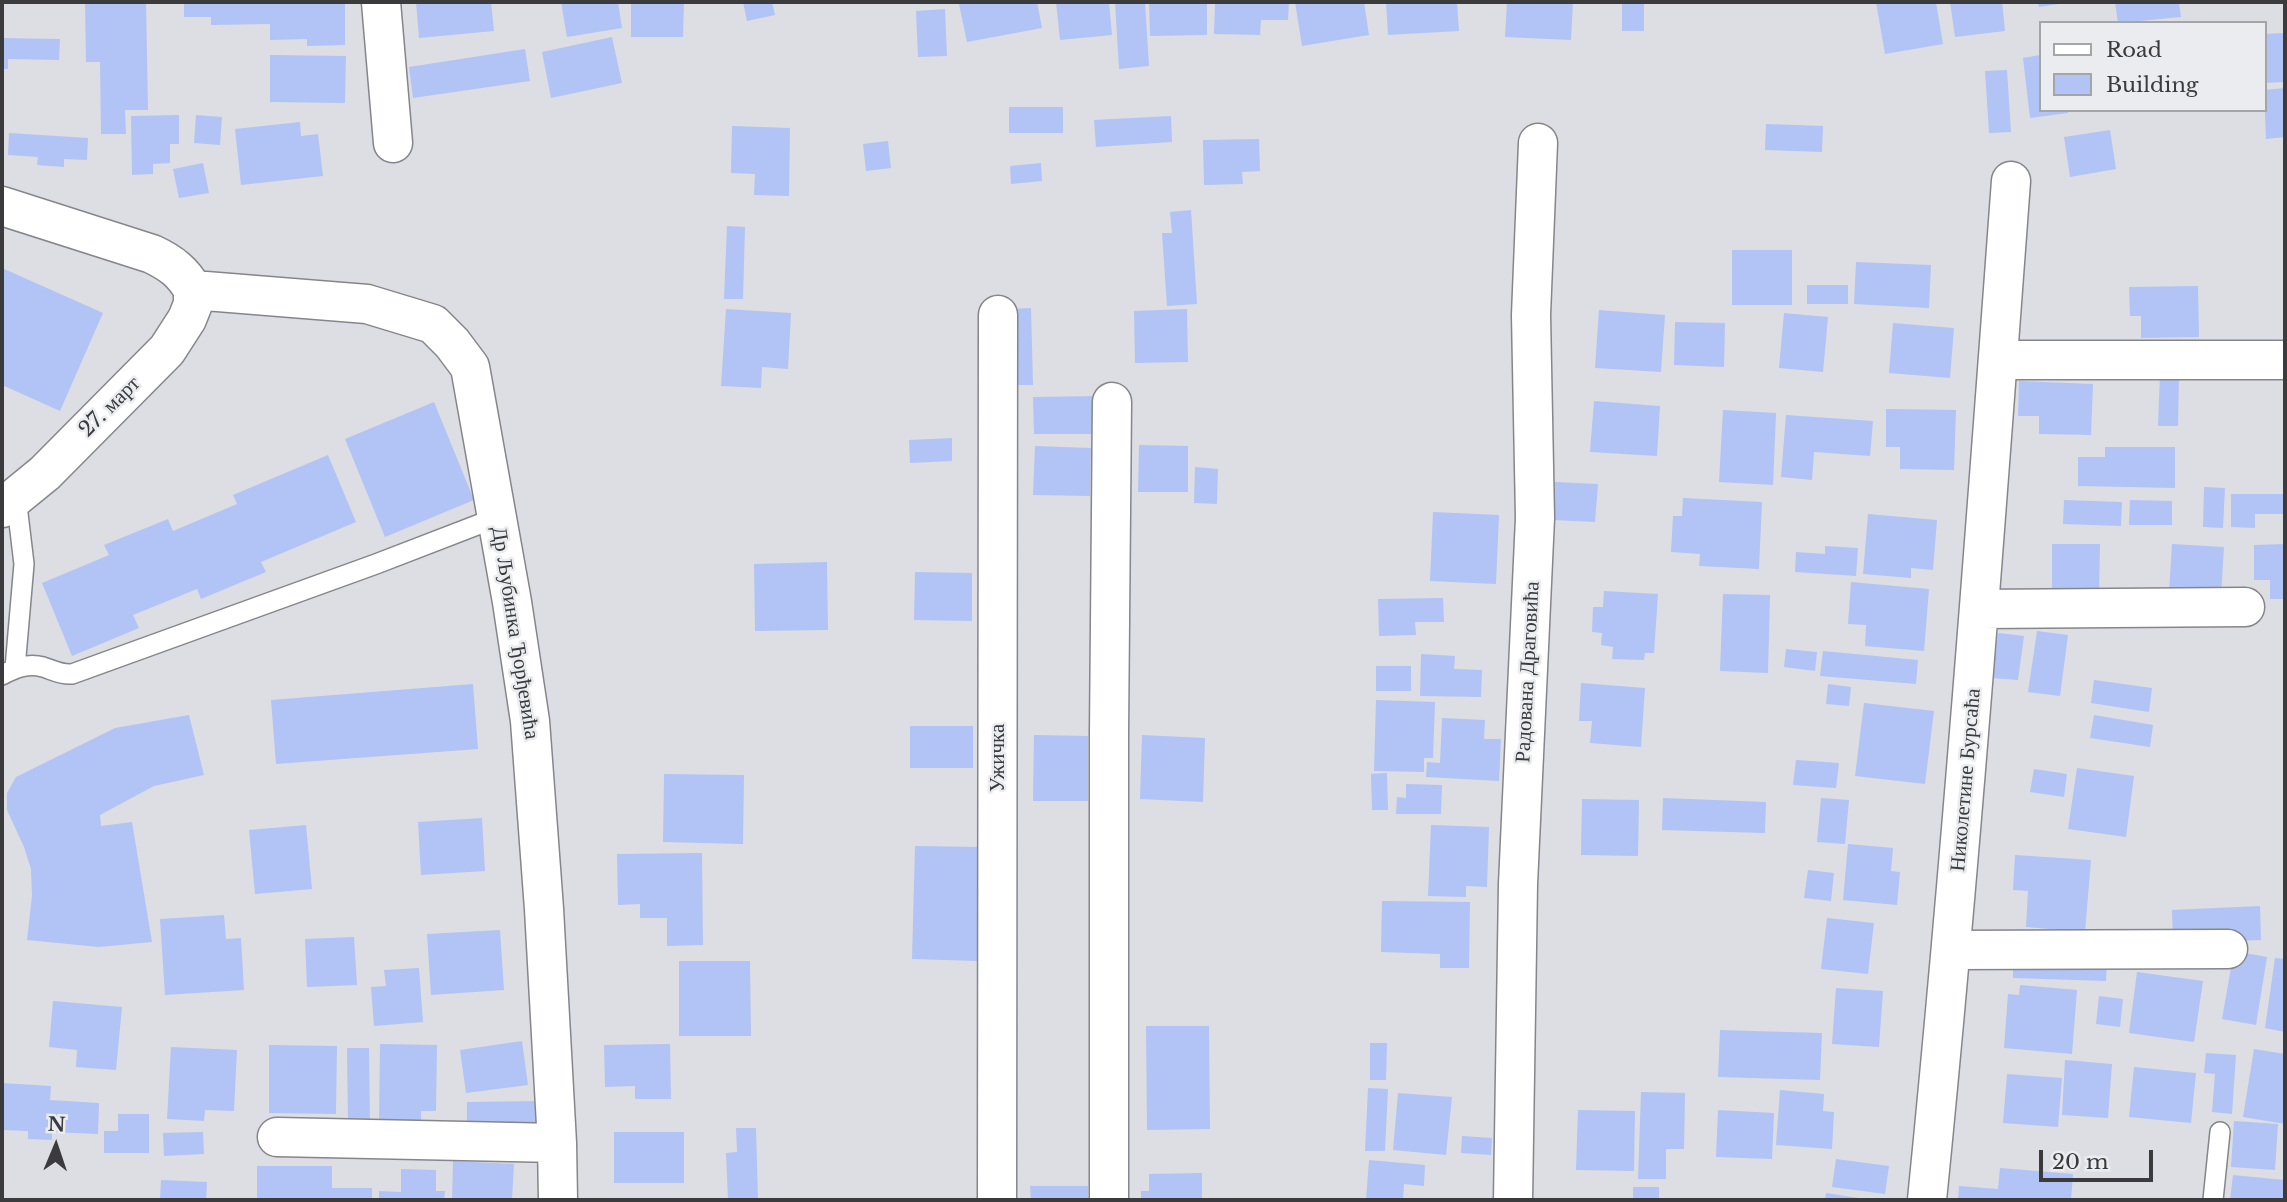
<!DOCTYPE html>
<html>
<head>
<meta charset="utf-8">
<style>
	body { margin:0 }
	#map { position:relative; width:2287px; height:1202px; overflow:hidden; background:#dddee3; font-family:"Libre Baskerville",serif }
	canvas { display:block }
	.frame { position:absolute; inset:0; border:4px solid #3b3b3d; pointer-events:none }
	.legend { position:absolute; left:2039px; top:21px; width:228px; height:91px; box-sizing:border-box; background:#eaecf0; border:2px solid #a4a5a8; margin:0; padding:9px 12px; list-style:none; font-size:21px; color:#3b3b3d }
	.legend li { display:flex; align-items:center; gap:14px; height:35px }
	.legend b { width:35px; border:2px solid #a4a5a8 }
	.north { position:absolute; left:21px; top:1111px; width:70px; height:70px; -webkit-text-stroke:5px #eaecf0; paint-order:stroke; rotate:2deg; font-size:19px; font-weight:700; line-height:28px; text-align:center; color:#3b3b3d }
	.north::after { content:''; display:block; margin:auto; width:24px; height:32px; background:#3b3b3d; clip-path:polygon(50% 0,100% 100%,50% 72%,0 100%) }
	.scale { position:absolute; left:2039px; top:1150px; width:114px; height:32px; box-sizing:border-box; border:4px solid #3b3b3d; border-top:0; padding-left:9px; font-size:21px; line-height:24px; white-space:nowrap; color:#3b3b3d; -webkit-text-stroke:5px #eaecf0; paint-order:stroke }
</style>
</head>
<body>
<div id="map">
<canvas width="2287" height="1202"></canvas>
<div class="frame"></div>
<ul class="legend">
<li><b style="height:9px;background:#fff"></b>Road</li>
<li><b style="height:19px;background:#b2c3f5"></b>Building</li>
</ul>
<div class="north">N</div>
<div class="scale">20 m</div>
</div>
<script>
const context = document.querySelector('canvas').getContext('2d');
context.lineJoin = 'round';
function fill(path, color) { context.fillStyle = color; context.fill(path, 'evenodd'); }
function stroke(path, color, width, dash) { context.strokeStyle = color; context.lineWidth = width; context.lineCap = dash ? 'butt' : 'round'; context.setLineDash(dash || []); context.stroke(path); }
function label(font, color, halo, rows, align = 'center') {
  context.font = font + ' "Libre Baskerville",serif'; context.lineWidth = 5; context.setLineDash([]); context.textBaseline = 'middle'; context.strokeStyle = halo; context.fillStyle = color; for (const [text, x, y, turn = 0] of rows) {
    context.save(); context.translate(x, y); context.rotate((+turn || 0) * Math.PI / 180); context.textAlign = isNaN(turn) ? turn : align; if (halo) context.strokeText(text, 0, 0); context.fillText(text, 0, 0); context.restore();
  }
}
fill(new Path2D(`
	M85,2H146L148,110H125L126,134H101L100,62H86Z
	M184,2H345V45L307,46V39L270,40V24L211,25V17H184Z
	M416,2H491L494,31L419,38Z
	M561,2H618L622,28L567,37Z
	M631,2H684L683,37H631Z
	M743,2H772L775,15L747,21Z
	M974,2H1037L1042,28L967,42L959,4Z
	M1056,2H1109L1112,35L1060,40Z
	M1115,2H1145L1149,66L1119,69Z
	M1149,2H1207V35L1150,36Z
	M1215,2H1289L1288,20H1261L1260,35L1214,34Z
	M1295,2H1364L1369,35L1302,46Z
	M1386,2H1457L1459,31L1388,35Z
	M1507,2H1573L1571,40L1505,37Z
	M1622,2H1644V31H1622Z
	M1876,2H1936L1943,44L1885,54Z
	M1950,2H2002L2005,31L1955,37Z
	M2038,2H2064L2065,3L2039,7Z
	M2115,2H2179L2181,17L2118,23Z
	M945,9L947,56L918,57L916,11Z
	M2285,33V82L2264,83V34Z
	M612,37L622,83L551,98L542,52Z
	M2,38L60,39L59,60L8,59V69H2Z
	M525,49L530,81L413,98L409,67Z
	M270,55L346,56L345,103L270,102Z
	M2040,55V110H2068V113L2030,118L2023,58Z
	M2007,70L2011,132L1989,133L1985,71Z
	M2285,88V137L2266,139L2264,90Z
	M1009,107H1063V133H1009Z
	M179,115V144H170V163L153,164V174L132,175L131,116Z
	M196,115L222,117L220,145L194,143Z
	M1171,116L1172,142L1096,147L1094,120Z
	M300,122L301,136L318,134L323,176L241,185L235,129Z
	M1766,124L1823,126L1822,152L1765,150Z
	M732,126L790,128L789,196L754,195L755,174L731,173Z
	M2110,130L2116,169L2070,177L2064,137Z
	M9,133L88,138L87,160L64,159V167L37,165L38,157L8,155Z
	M1259,139L1260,171L1242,172L1243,184L1204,185L1203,140Z
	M888,141L891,168L866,171L863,144Z
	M203,163L209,193L179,198L173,169Z
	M1041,163L1042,181L1011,184L1010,166Z
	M1191,210L1197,304L1167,306L1162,233H1172L1170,212Z
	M727,226L745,227L743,299H724Z
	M1732,250H1792V305H1732Z
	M1856,262L1931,265L1929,308L1854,304Z
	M2,268L103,313L60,411L2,385Z
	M1807,285H1848V304H1807Z
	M2198,286L2199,337L2141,338V316H2130L2129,287Z
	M1031,308L1033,385H1012L1010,309Z
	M726,309L791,313L788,369L762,367L761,388L721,386Z
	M1187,309L1188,362L1135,363L1134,311Z
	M1599,310L1665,315L1661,372L1595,368Z
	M1784,313L1828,317L1823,372L1779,368Z
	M1675,322L1725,323L1724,367L1674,365Z
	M1893,323L1954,328L1950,378L1889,373Z
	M2160,374L2179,375L2178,426H2158Z
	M2019,381L2093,384L2091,435L2039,434V416H2018Z
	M1101,396V434H1034L1033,397Z
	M1594,401L1660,406L1657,456L1590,452Z
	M434,402L474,500L385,537L345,439Z
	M1886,409L1956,410L1954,470L1900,469V447H1886Z
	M1723,410L1776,413L1773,485L1719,482Z
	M1786,415L1873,421L1870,456L1814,452L1812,480L1781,477Z
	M952,438V461L910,463L909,440Z
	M1139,445L1188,446V492H1138Z
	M1035,446L1091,448L1090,496L1033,495Z
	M2105,447H2175V488L2078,486V457H2105Z
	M328,455L356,522L261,562L266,572L201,599L197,589L133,615L139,628L72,656L42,583L109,555L104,545L168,519L173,531L237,504L233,495Z
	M1195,467L1218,469L1217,504L1194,503Z
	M1555,482L1598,484L1595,522L1553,520Z
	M2204,487L2225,488L2223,528L2203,527Z
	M2231,494H2285V514H2255V528L2231,527Z
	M1683,498L1762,502L1759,569L1699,566L1700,554L1671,552L1673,516H1682Z
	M2064,500L2122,502L2121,526L2063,524Z
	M2130,500L2172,501V525H2129Z
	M1433,512L1499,515L1496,584L1430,581Z
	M1868,514L1937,520L1933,570L1911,568V578L1863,574Z
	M2052,544H2100L2099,595H2052Z
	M2172,544L2224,547L2221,596L2169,593Z
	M2285,544V599H2270V580H2254V545Z
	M1825,546L1858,548L1856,576L1795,572L1796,552L1825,554Z
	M827,562L828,630L755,631L754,564Z
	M915,572L972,573V621L914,620Z
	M1851,582L1929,589L1924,651L1865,646L1866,625L1848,624Z
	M1604,591L1658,594L1654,653H1645L1644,660L1612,659L1613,647L1601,645L1602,633L1592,632L1593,607H1603Z
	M1723,594L1770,595L1768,673L1720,671Z
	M1443,598L1444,622H1415L1416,635L1379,636L1378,599Z
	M2037,631L2068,635L2060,696L2028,692Z
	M1998,633L2024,636L2018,680L1992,678Z
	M1786,649L1817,652L1815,671L1784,667Z
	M1823,651L1918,660L1916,684L1820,676Z
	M1421,654L1455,656L1454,669L1482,670L1481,697L1420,696Z
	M1376,666H1411V691H1376Z
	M2094,680L2152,688L2149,712L2091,703Z
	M1581,683L1645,688L1641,747L1590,743L1592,721H1579Z
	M473,684L478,749L276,764L271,700Z
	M1828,684L1851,687L1849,706L1826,704Z
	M1376,700L1435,702L1433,758H1424V772L1374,771Z
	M1864,703L1934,711L1925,784L1855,776Z
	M189,715L204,775L154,786L100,815L101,826L132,822L152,942L99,947L27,940L32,896L31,869L24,847L7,810V793L16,777L115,728Z
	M2094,715L2153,725L2150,747L2090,738Z
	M1442,718L1485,720L1484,739H1501L1499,781L1426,777L1427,762L1440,763Z
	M910,726H973V768H910Z
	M1034,735L1088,736V801H1033Z
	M1142,735L1205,738L1203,802L1140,799Z
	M1796,760L1839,763L1836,788L1793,785Z
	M2077,768L2134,776L2126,837L2068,829Z
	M2034,769L2067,774L2064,797L2030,792Z
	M1387,773L1388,810H1372L1371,774Z
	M664,774L744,775L743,844L663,842Z
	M1406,784L1442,785L1441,814H1396L1397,797L1406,798Z
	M1663,798L1766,802L1765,833L1662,830Z
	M1821,798L1849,800L1845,844L1817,842Z
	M1582,799L1639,800L1638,856L1581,855Z
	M482,818L485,871L421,875L418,822Z
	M306,825L312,889L255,894L249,830Z
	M1431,825L1489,827L1487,887L1466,886V897L1428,896Z
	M1848,844L1893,848L1891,871L1900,872L1897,905L1843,900Z
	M915,846L980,847L977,961L912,959Z
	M702,853L703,945L667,946V918H640V904L618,905L617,854Z
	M2015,855L2091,860L2085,932L2026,927L2028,891L2013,890Z
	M1808,870L1834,873L1831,901L1804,898Z
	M1382,901L1470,902L1469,968H1440V954L1381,952Z
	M2260,906L2261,940L2173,943L2172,910Z
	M224,915L226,939L241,938L244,990L165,995L160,919Z
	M1827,918L1874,923L1868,974L1821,969Z
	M500,930L504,990L431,995L427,934Z
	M354,937L357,985L307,987L305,939Z
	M2234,951L2267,957L2256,1025L2222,1019Z
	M2275,958L2285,959V1032L2265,1028Z
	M2013,960L2107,962L2106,981L2013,978Z
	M679,961H750L751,1036H679Z
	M419,968L423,1022L374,1026L371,987L386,986L384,970Z
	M2137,972L2203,981L2194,1042L2129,1033Z
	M2020,985L2077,990L2072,1054L2004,1048L2008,994L2019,995Z
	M1836,988L1883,991L1879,1047L1832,1044Z
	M2099,996L2123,999L2120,1027L2096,1024Z
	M53,1001L122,1007L116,1070L76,1067L77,1050L49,1047Z
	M1146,1026H1209L1210,1129L1147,1130Z
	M1720,1030L1822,1033L1820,1080L1718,1077Z
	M522,1041L528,1085L466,1093L460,1050Z
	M1370,1043H1387L1386,1080H1370Z
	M380,1044L437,1045L436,1111H421V1127H379Z
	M670,1044L671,1099H635V1086L605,1087L604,1045Z
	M269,1045L337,1046L336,1114L269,1113Z
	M171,1047L237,1050L234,1111L205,1110L204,1121L167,1119Z
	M347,1048H369L370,1123L348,1124Z
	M2254,1049L2285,1054V1124L2243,1117Z
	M2206,1053L2236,1055L2232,1114L2212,1112L2215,1074L2204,1073Z
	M2065,1060L2112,1064L2108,1118L2062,1115Z
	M2134,1067L2196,1073L2191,1123L2129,1117Z
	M2007,1074L2062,1078L2058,1127L2003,1123Z
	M2,1083L51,1086L50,1100L99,1103L98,1134L52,1132V1140L28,1139V1131L2,1130Z
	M1368,1088L1388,1089L1385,1151H1365Z
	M1780,1090L1824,1094L1823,1111L1834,1112L1832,1149L1776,1145Z
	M1641,1092L1685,1093L1684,1149H1666V1179H1638Z
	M1398,1093L1452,1097L1446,1155L1393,1150Z
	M537,1101L538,1129L467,1130V1102Z
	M1578,1110L1635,1111L1634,1171L1576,1170Z
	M1718,1110L1774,1113L1772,1159L1716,1157Z
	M118,1114H149V1153H104V1131H118Z
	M2234,1121L2278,1124L2275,1170L2231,1167Z
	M736,1128H756L758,1200H728L726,1153L737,1152Z
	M203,1132L204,1154L164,1156L163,1133Z
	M614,1132H684V1183H614Z
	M1462,1136L1492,1138L1491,1155L1461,1153Z
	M1836,1159L1889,1166L1885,1194L1832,1187Z
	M1369,1160L1425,1165L1424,1186L1404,1184L1403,1200H1366Z
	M453,1161L514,1164L512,1200H452Z
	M257,1166H332V1188H372V1200H257Z
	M2000,1168L2073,1174L2071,1200H1958L1959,1186L1998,1189Z
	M401,1169L436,1170V1191H445L444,1200H379V1191L401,1192Z
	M1202,1173V1200H1141V1191H1149V1174Z
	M2233,1175L2285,1180V1200H2230Z
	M161,1180L207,1182L206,1200H160Z
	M1030,1186H1088V1200H1031Z
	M1633,1187H1659V1200H1633Z
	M1826,1193L1865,1199V1200H1825Z`), '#b2c3f5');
const lane = new Path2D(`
	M15,668L24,564L16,497
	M2,675C15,668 28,663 43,667C53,670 60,675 72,674L376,564L498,517
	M2213,1200L2220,1132`);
const street = new Path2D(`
	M381,2L393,143
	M2,206L152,254C171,263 183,272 193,290
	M193,290L367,304L433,324L452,343L470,367L512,602L530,721L544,909L557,1143L558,1200
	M1998,360H2285
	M2,508L45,473L167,350L187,319L193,304V290
	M1980,609L2245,607
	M1952,950L2228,949
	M277,1137L557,1143
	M997,1200L998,315
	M1109,1200V732L1112,402
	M1513,1200L1518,884L1535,518L1531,315L1538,143
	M1927,1200C1961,861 1986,521 2011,181`);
stroke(lane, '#85868b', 22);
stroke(street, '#85868b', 41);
stroke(lane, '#fff', 19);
stroke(street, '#fff', 38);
label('21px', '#3b3b3d', '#eaecf0', [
	["27. март",110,407,-45],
	["Др Љубинка Ђорђевића",515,633,81],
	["Радована Драговића",1528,672,-87],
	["Ужичка",998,758,-90],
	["Николетине Бурсаћа",1966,780,-85]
]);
</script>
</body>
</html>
